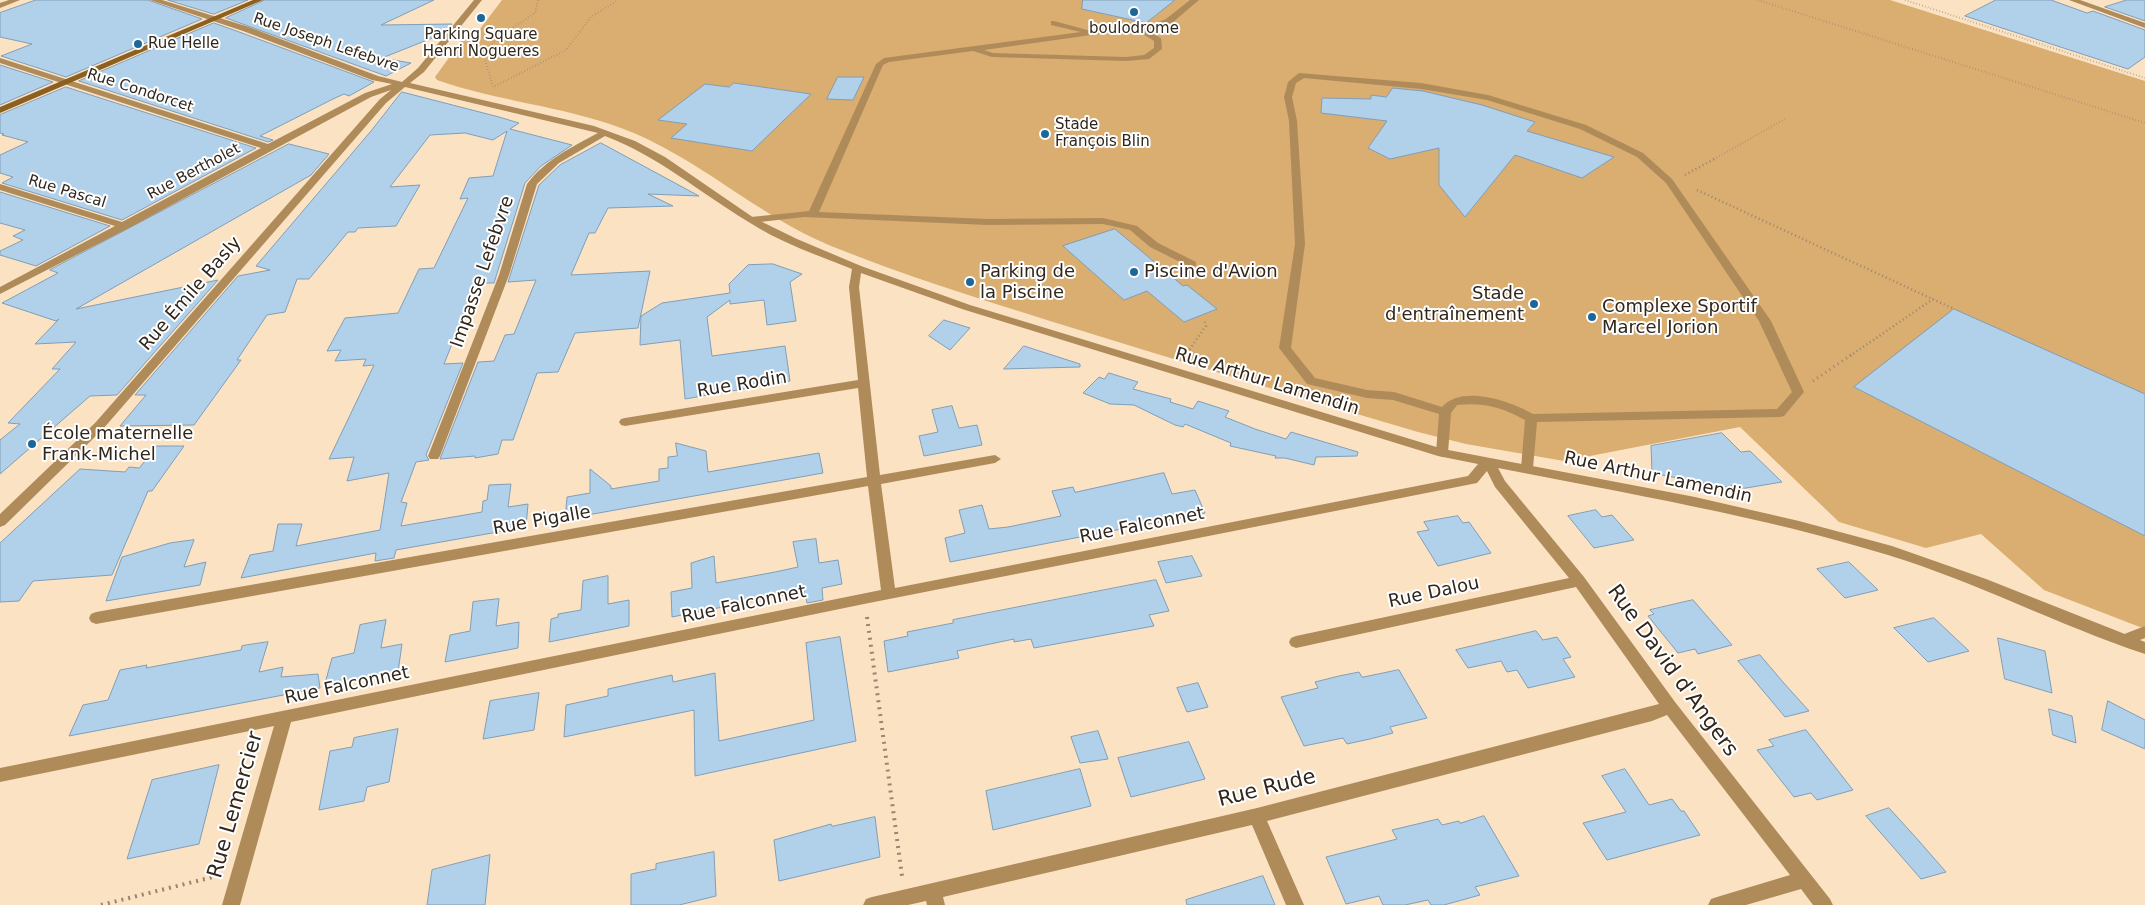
<!DOCTYPE html>
<html>
<head>
<meta charset="utf-8">
<style>
	body { margin:0 }
	canvas { display:block; background:#fbe2c3 }
</style>
</head>
<body>
<canvas width="2145" height="905"></canvas>
<script>
const context = document.querySelector('canvas').getContext('2d');
context.lineJoin = 'round';
function fill(path, color) { context.fillStyle = color; context.fill(path, 'evenodd'); }
function stroke(path, color, width, dash) { context.strokeStyle = color; context.lineWidth = width; context.lineCap = dash ? 'butt' : 'round'; context.setLineDash(dash || []); context.stroke(path); }
function label(font, color, halo, rows, align = 'center') {
  context.font = font + ' "DejaVu Sans",sans-serif'; context.lineWidth = 4; context.setLineDash([]); context.textBaseline = 'middle'; context.strokeStyle = halo; context.fillStyle = color; for (const [text, x, y, turn = 0] of rows) {
    context.save(); context.translate(x, y); context.rotate((+turn || 0) * Math.PI / 180); context.textAlign = isNaN(turn) ? turn : align; if (halo) context.strokeText(text, 0, 0); context.fillText(text, 0, 0); context.restore();
  }
}
fill(new Path2D(`
	M502,0H1890L2145,81V629L2044,590L1981,534L1926,548L1839,522L1740,427L1564,461L1466,444L1418,432C1295,396 1172,359 1050,321C977,298 903,275 831,246C756,215 697,156 621,128C562,106 496,101 437,80L435,77L464,37H474Z`), '#daad71');
const building = new Path2D(`
	M36,0H148L202,19L66,77L1,56L32,44L0,37V13Z
	M168,0H248L214,14Z
	M265,0H434L381,25L452,24L445,33L382,58L411,63L386,76L226,18Z
	M1083,0H1175L1146,23L1082,9Z
	M1996,0H2051L2087,13L2093,11L2145,30V57L2128,69L1965,16Z
	M2127,0H2145V21L2105,7Z
	M214,23L242,33L374,82L349,96L344,94L333,99L260,136L273,140L268,142L79,81Z
	M0,65L53,82L0,105Z
	M838,77H864L853,100L827,99Z
	M734,83L811,94L752,151L671,138L687,124L658,120L705,84L729,87Z
	M66,87L256,148L122,220L2,183L13,177L0,173V155L28,142L2,135L4,134L0,133V115Z
	M1393,88L1423,91L1482,105L1535,122L1527,131L1614,157L1582,178L1515,155L1465,217L1439,185V148L1390,159L1368,148L1387,121L1321,113L1322,98L1371,99V95L1386,97Z
	M402,92L499,117L519,123L510,129L572,145L541,166L525,183L494,283H483L476,304H468L444,364L463,363L426,455L429,460L416,462L401,502L407,503L401,526L482,512L483,501L487,500L489,485L511,484L508,507L528,504L526,527L396,550L394,558L375,561L376,553L241,578L250,555L273,551L278,524H302L296,546L380,530L389,473L347,481L354,457L329,459L374,365L363,366L366,359L335,361L341,350L327,351L345,318L398,313L419,269L434,268L468,198L460,199L469,178L493,176L507,131L493,140L465,133L430,135L390,187L420,185L396,226L358,228L355,232H348L309,279H297L285,312L267,315L237,360H241L194,425L120,426L146,395H135L238,276L270,270L256,266L371,131Z
	M601,143L699,196L648,194L673,206L608,208L595,233H589L571,275L650,271L638,328L575,333L558,372L537,373L513,440H502L498,454L475,458V456L440,459L478,362L494,361L505,335L514,334L536,280L508,282L539,185L560,165Z
	M289,144L329,154L311,175L76,309L218,280L117,395L90,396L0,474V440L20,424L8,423L60,369H52L76,342L35,344L59,319L56,321L2,303L58,273L50,270Z
	M0,192L110,226L36,266L0,255V251L23,240L13,236L25,230L0,223Z
	M1115,229L1183,286L1187,285L1217,309L1184,322L1147,291L1124,300L1063,246Z
	M773,264L802,274L790,282L796,321L767,325L764,300L730,304V300L707,317L712,356L785,346L790,381L685,399L680,340L640,345L641,316L662,303L730,293L729,284L748,265Z
	M1954,309L2145,394V536L1854,387Z
	M944,320L970,328L950,350L929,336Z
	M1024,346L1080,364V367L1004,369Z
	M1109,373L1138,382L1133,389L1171,399L1170,402L1193,409L1198,401L1229,411L1225,417L1255,429L1286,439L1291,432L1358,452L1357,456L1316,457L1314,465L1285,458H1275L1276,456L1230,446L1231,443L1185,424L1183,427L1175,425L1134,405L1110,404L1083,393L1099,377L1104,379Z
	M952,406L959,428L977,425L982,445L924,456L919,436L938,432L932,410Z
	M1722,433L1741,452L1750,451L1782,482L1740,489L1737,485L1723,487L1652,473L1651,446Z
	M676,443L706,451L708,472L819,453L823,473L565,519L567,497L590,493V469L611,486V489L659,481V469L668,468V457L677,456Z
	M157,446H184L152,491H148L112,575L33,581L19,601L0,602V543L80,469L125,472L129,467L139,468Z
	M1164,473L1172,494L1195,490L1205,513L950,562L945,538L965,533L959,510L982,505L989,529L1008,527L1061,516L1052,491L1073,487L1075,492Z
	M1596,510L1602,517L1612,515L1634,540L1594,548L1568,516Z
	M1458,516L1463,523L1469,522L1491,553L1438,566L1417,532L1429,530L1424,522Z
	M816,539L819,563L838,560L842,584L822,588L823,600L807,603L804,591L672,617L671,592L692,588L691,563L714,556L716,583L775,572L798,567L793,542Z
	M194,540L184,567L206,562L200,585L106,601L122,557L170,543Z
	M1192,556L1202,576L1166,583L1158,562Z
	M1849,562L1878,590L1845,598L1817,569Z
	M608,576V604L629,600V626L549,642L551,619L558,617V614L581,610L583,581Z
	M1156,580L1169,611L1149,615L1154,626L1034,648L1031,639L1014,642V639L957,651L959,658L888,672L884,641L908,636L907,632L953,623V620Z
	M499,599L496,626L519,622L518,648L445,662L450,635L470,631L473,602Z
	M1693,600L1732,645L1698,654L1695,649L1678,653L1648,616L1654,614L1650,610Z
	M1934,618L1969,651L1928,662L1894,628Z
	M386,620L381,648L402,644L398,672L324,687L332,658L354,653L360,625Z
	M1536,631L1543,640L1557,637L1571,657L1563,659L1575,677L1528,688L1517,670L1507,672L1501,661L1468,668L1456,650Z
	M840,637L856,741L695,776L694,710L564,737L566,705L608,696V689L672,675L673,682L715,673L719,741L814,720L806,643Z
	M1998,638L2045,651L2052,693L2005,679Z
	M268,642L259,672L283,667L281,677L318,674L320,688L69,736L83,705L108,700L120,670L147,665L146,668L241,650L242,646Z
	M1760,655L1782,681L1809,711L1785,717L1738,661Z
	M1399,670L1427,718L1390,727L1393,733L1370,739L1347,744L1343,738L1304,746L1281,697L1318,688L1315,682L1339,676L1359,672L1362,677Z
	M1198,683L1208,707L1187,712L1177,688Z
	M539,693L534,730L483,739L490,701Z
	M2108,701L2145,720V749L2102,730Z
	M2049,709L2072,716L2076,743L2053,735Z
	M398,729L389,782L367,787L364,801L319,810L330,751L352,747L354,738Z
	M1806,730L1853,790L1817,800L1811,793L1794,797L1757,750L1774,746L1769,740Z
	M1098,731L1108,759L1080,763L1071,737Z
	M1189,742L1205,779L1131,797L1118,758Z
	M219,765L199,844L127,859L152,780Z
	M1080,769L1091,806L993,830L986,791Z
	M1625,769L1649,805L1672,799L1681,811H1684L1700,835L1607,860L1583,823L1626,812L1602,776Z
	M1889,808L1919,841L1946,872L1921,879L1866,816Z
	M1484,816L1519,876L1475,887L1480,895L1444,905H1431L1428,900L1405,905H1383L1379,896L1346,904L1326,857L1397,839L1392,830L1438,819L1442,825L1459,821L1460,823Z
	M875,817L880,857L779,881L774,840L831,824L832,826Z
	M714,852L716,896L679,905H631V874L656,869V864Z
	M490,855L485,905H427L432,870Z
	M1263,876L1275,905H1187L1186,900Z`);
fill(building, '#b1d0ea');
stroke(building, '#809eb7', 1);
stroke(new Path2D(`
	M538,0L535,13L499,37L483,53L493,87L566,50L591,17L618,0
	M1758,0L2145,123
	M1905,0L2145,78
	M1714,159L1785,119`), '#988671', 2, [0.5, 2.5]);
stroke(new Path2D(`
	M1685,175L1716,158
	M1697,190L1954,309
	M1185,356L1206,326L1204,319
	M1850,356L1933,299`), '#988671', 2.5, [1, 3]);
stroke(new Path2D(`
	M1184,357L1186,355
	M1813,381L1851,355`), '#988671', 3, [1, 4]);
stroke(new Path2D(`
	M867,617L902,876
	M101,905L217,876`), '#988671', 4, [2, 5]);
fill(new Path2D(`
	M1190,0H1199L1172,23L1148,31L1161,38L1162,49L1149,59L1126,61L992,57L973,51L889,62L883,65L819,212L988,219L1103,218L1137,226L1158,243L1196,262V266H1188L1150,247L1130,230L1103,224L988,225L804,217L751,223L746,220L751,217L809,211L876,64L884,58L1081,32L1051,25V21H1054L1091,31L1120,27L1140,29L1166,19ZM1120,31L1143,34L1154,41V48L1144,55L1126,57L993,53L984,50Z
	M2069,0H2080L2145,23V28Z
	M1299,73L1421,83L1488,95L1586,125L1643,153L1672,179L1771,321L1804,392L1784,416L1780,417L1537,422L1533,468L1527,472L1521,468L1525,420C1503,407 1482,402 1457,405L1451,413L1448,453L1442,457L1436,453L1439,414L1393,400L1367,398L1307,384L1279,348L1295,244L1289,121L1284,97L1288,82ZM1304,78L1421,89L1487,100L1580,129L1637,157L1666,183L1759,321L1792,392L1777,409L1533,414C1511,401 1461,384 1442,407L1394,392L1367,390L1315,378L1291,348L1305,244L1297,121L1292,97L1296,83Z
	M2145,626V638L2124,646L2119,644L2117,640L2119,636Z`), '#b08b5a');
fill(new Path2D(`
	M9,0H20L0,8V3Z
	M150,0H162L249,27L378,76L402,82L418,68L474,0H482L424,72L410,83L594,126L635,141L665,157L754,218L797,239L861,266L970,305L1443,449L1695,497L1799,521L1892,546L1986,579L2145,642V654C2058,625 1976,582 1888,555C1761,516 1629,494 1498,468L1505,481L1584,577L1675,702L1830,899L1833,905H1813L1801,889L1746,905H1708L1711,899L1717,897L1790,875L1667,715L1652,721L1267,821L1304,905H1286L1252,825L943,897L945,905H927L926,901L908,905H863L866,899L872,897L1257,808L1659,704L1576,587L1296,648L1291,646L1289,642L1291,638L1296,636L1569,578L1495,487L1487,471L1477,483L1472,484L864,604L291,722L240,905H222L274,726L0,782V768L881,590L868,486L96,624L91,622L89,618L91,614L96,612L867,477L858,388L625,426L621,425L619,422L621,419L625,418L858,380L849,287L852,269C817,255 779,242 747,221C699,192 658,156 605,136L559,163L537,184L509,275L440,456L438,459H430L428,456L499,275L527,184C545,160 572,147 598,133L405,87L386,103L103,429L5,525L0,527V514L95,423L380,99L391,90L371,97L129,228L0,294V287L115,226L0,190V184L122,222L261,148L0,63V58L268,144L365,93L392,84L372,80L243,31ZM861,273L962,309L1438,456L1478,464L1468,476L895,588L881,484L995,463L1001,459L995,455L880,475L859,287Z`), '#b08b5a');
fill(new Path2D(`
	M253,0H263L0,113V107Z`), '#8b6020');
for (const [x, y, r, color] of [
	[1134,12,5,"#1c679a"],
	[481,18,5,"#1c679a"],
	[138,44,5,"#1c679a"],
	[1045,134,5,"#1c679a"],
	[1134,272,5,"#1c679a"],
	[970,282,5,"#1c679a"],
	[1534,304,5,"#1c679a"],
	[1592,317,5,"#1c679a"],
	[32,444,5,"#1c679a"]
]) { const dot = new Path2D(); dot.arc(x, y, r, 0, 2 * Math.PI); context.fillStyle = color; context.fill(dot); stroke(dot, '#fff', 2); }
label('15px', '#30261b', '#fff', [
	["boulodrome",1134,29],
	["Parking Square",481,35],
	["Henri Nogueres",481,52],
	["Rue Helle",148,44,"left"],
	["Stade",1055,125,"left"],
	["François Blin",1055,142,"left"]
]);
label('15px', '#30261b', '#fff', [
	["Rue Joseph Lefebvre",326,43,19],
	["Rue Condorcet",140,91,18],
	["Rue Bertholet",194,172,-28],
	["Rue Pascal",67,192,17]
]);
label('18px', '#30261b', '#fff', [
	["Impasse Lefebvre",483,272,-71],
	["Rue Émile Basly",191,294,-49],
	["Rue Arthur Lamendin",1267,382,17],
	["Rue Rodin",742,385,-9],
	["Rue Arthur Lamendin",1658,478,12],
	["Rue Pigalle",542,521,-10],
	["Rue Falconnet",1142,526,-11],
	["Rue Dalou",1434,593,-12],
	["Rue Falconnet",744,605,-12],
	["Rue Falconnet",347,686,-12]
]);
label('18px', '#30261b', '#fff', [
	["Parking de",980,272],
	["la Piscine",980,293],
	["Piscine d'Avion",1144,272],
	["Stade",1524,294,"right"],
	["d'entraînement",1524,315,"right"],
	["Complexe Sportif",1602,307],
	["Marcel Jorion",1602,328],
	["École maternelle",42,434],
	["Frank-Michel",42,455]
], 'left');
label('21px', '#30261b', '#fff', [
	["Rue David d'Angers",1672,671,54],
	["Rue Rude",1267,789,-14],
	["Rue Lemercier",236,805,-74]
]);
</script>
</body>
</html>
